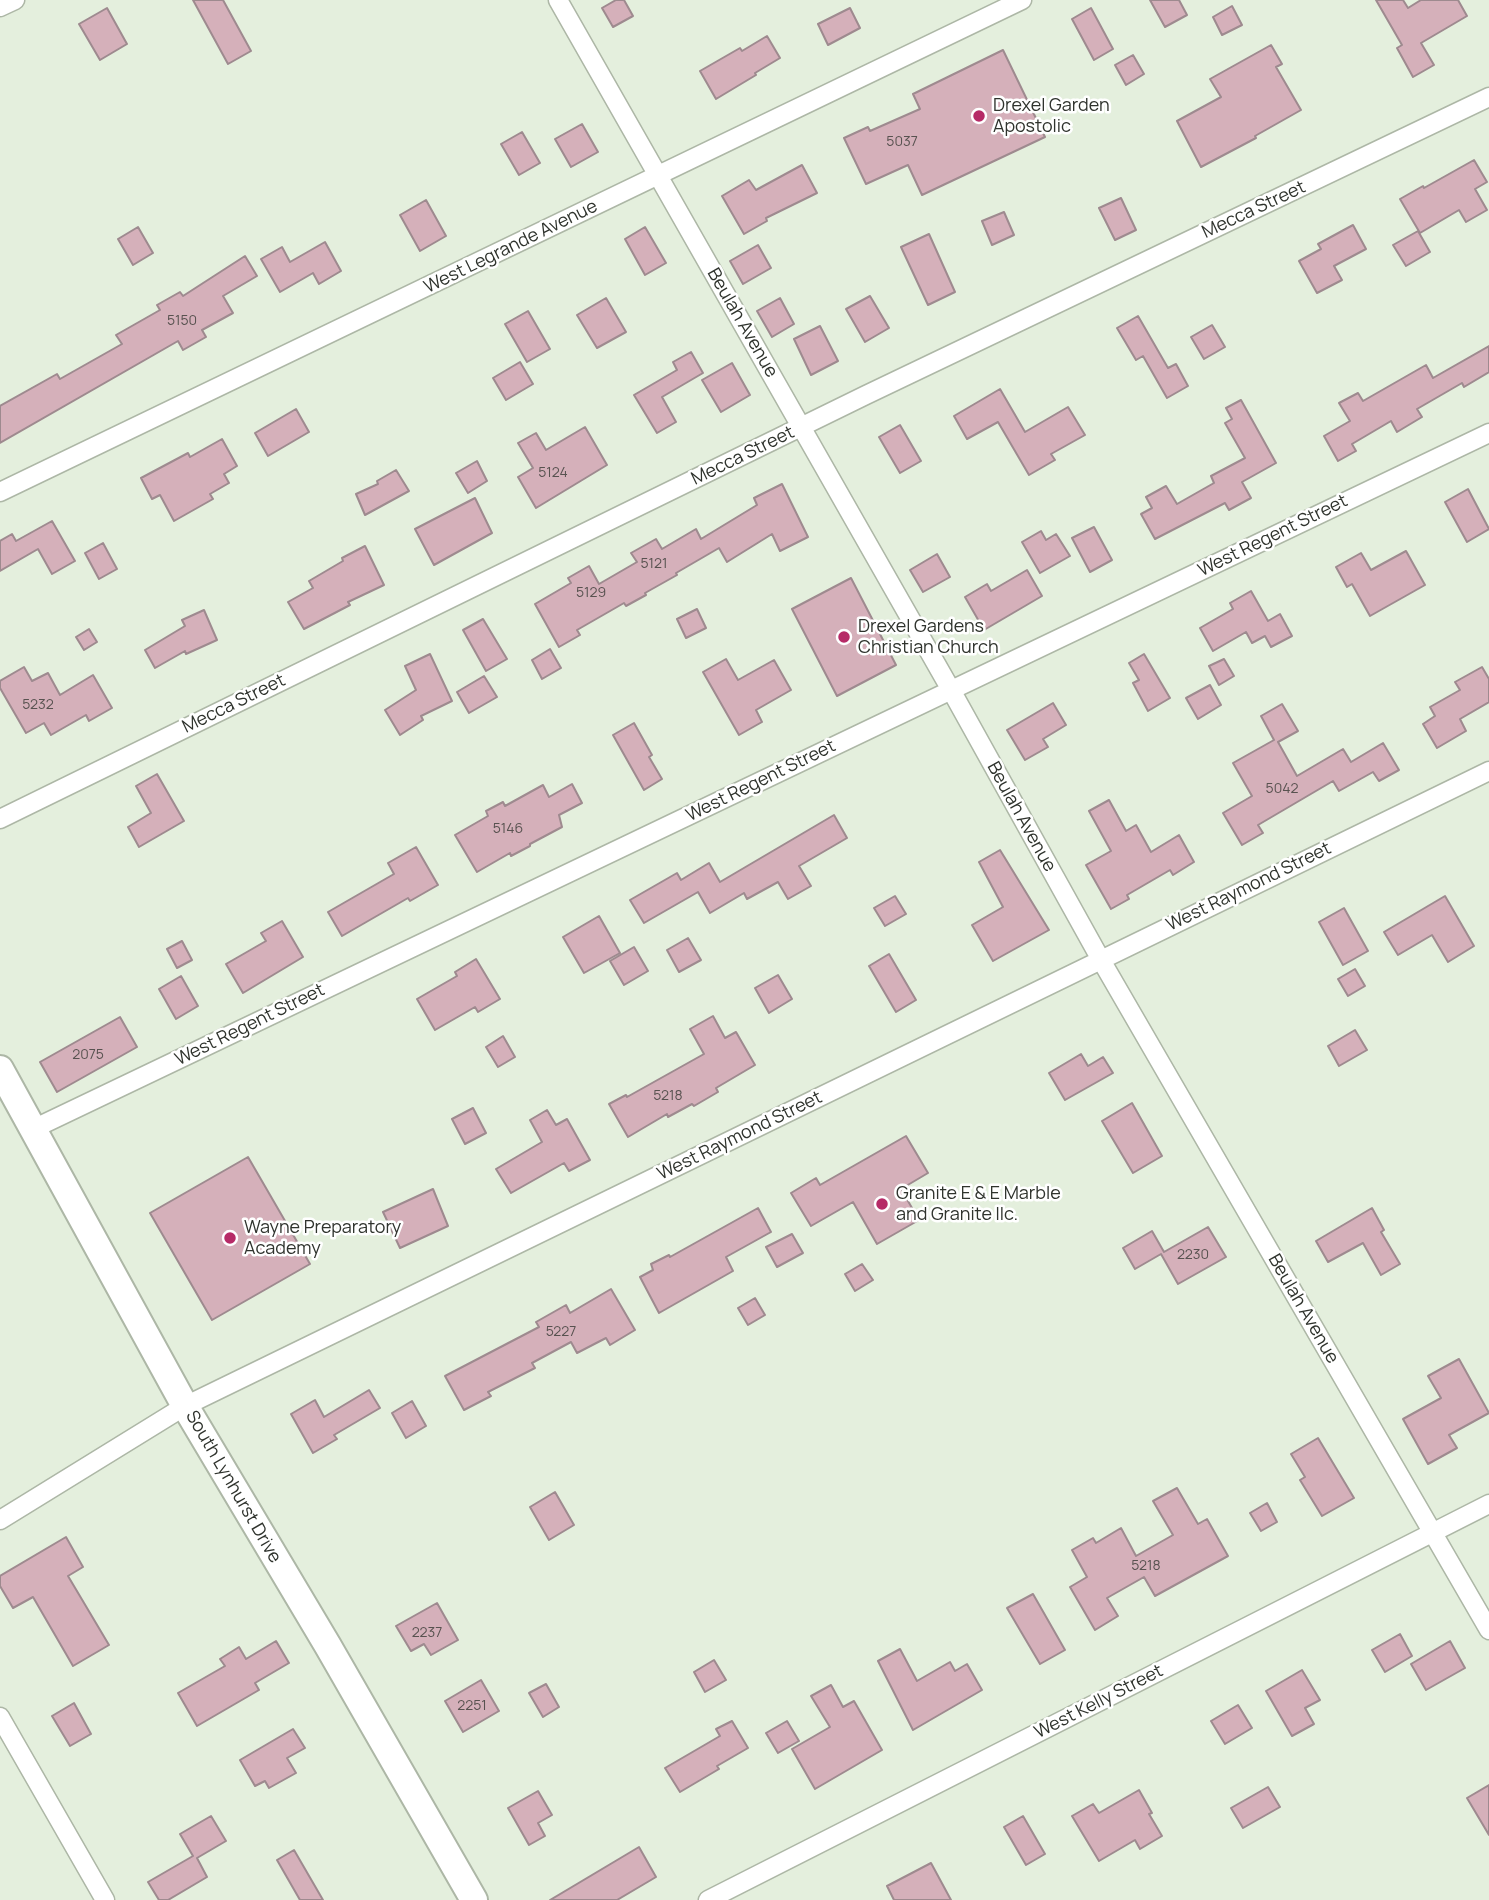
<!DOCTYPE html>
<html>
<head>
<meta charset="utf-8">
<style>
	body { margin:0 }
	canvas { display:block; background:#e4efdd }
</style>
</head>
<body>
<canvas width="1489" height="1900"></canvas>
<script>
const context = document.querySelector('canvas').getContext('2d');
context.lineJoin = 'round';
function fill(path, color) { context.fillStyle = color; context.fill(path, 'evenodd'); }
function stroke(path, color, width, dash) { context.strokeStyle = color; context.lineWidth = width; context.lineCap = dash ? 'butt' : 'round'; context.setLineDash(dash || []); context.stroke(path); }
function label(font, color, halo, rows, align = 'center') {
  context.font = font + ' Manrope,sans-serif'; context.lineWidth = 5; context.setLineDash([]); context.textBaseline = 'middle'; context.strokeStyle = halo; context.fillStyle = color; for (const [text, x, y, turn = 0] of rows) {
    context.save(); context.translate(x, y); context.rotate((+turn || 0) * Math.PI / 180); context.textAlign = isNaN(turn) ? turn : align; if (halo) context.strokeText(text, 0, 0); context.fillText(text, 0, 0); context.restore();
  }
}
const building = new Path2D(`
	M193,0H223L251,51L228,64Z
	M616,0H624L633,16L613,27L602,8Z
	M1150,0H1179L1187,15L1165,27Z
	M1376,0H1403L1408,8L1421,0H1458L1467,16L1421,43L1434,65L1413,77L1397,48L1402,45Z
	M1232,6L1242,25L1222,35L1213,17Z
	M107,8L127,44L100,60L79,24Z
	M850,8L860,28L828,45L818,24Z
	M1091,8L1113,49L1094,60L1072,19Z
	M767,36L780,58L755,73L756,75L716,99L700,71L740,48L742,51Z
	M1271,45L1282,64L1276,67L1301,110L1255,136L1256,138L1201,167L1177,121L1221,97L1210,79Z
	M1003,50L1045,137L922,195L908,165L866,184L844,138L868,127L870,131L920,109L913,94Z
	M1133,55L1144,74L1126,85L1115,65Z
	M582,124L598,152L571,167L555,139Z
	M522,132L540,163L519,175L501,144Z
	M1474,160L1487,182L1475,189L1487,210L1466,222L1459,210L1420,233L1400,199L1423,186L1424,188Z
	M802,165L817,193L766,218L767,221L744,234L722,196L749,180L756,190Z
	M1121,198L1136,230L1115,240L1099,208Z
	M426,200L446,236L420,251L400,215Z
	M1004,212L1014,235L992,245L982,221Z
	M1353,225L1366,249L1334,266L1342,280L1317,293L1299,261L1321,249L1318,244Z
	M138,227L153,253L133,265L118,239Z
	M645,227L666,263L645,275L625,239Z
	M1418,231L1430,252L1406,266L1393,245Z
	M929,234L955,292L928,305L901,247Z
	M325,242L341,271L319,284L313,273L280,292L261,259L282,247L290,262Z
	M758,245L771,268L743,284L730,261Z
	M245,256L257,276L223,296L233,313L202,330L206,337L183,350L178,341L0,443V406L57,374L60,379L122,344L116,335L160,310L157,305L180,292L183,296Z
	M870,296L889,328L865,342L846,309Z
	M606,298L626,332L597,348L577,315Z
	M780,298L794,324L772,337L757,311Z
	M528,311L550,349L527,362L505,324Z
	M1138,316L1168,368L1176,364L1188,386L1167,398L1143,356L1136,360L1117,328Z
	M1212,325L1225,347L1204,359L1191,337Z
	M820,326L838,361L811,375L794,339Z
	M1489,346V372L1464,387L1462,383L1417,409L1422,417L1397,432L1391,421L1352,444L1356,451L1338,461L1324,436L1350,421L1339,403L1358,393L1363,401L1426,365L1433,378Z
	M691,352L703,373L662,397L676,422L657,433L634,395L677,370L673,362Z
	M520,362L533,384L506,400L493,378Z
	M732,363L750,395L721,412L702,380Z
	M1000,389L1025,432L1068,407L1085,435L1051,454L1055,460L1029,475L998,422L967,439L954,416Z
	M1241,400L1276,463L1242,482L1251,498L1229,510L1225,503L1155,539L1141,514L1152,508L1146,497L1166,486L1177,504L1214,483L1211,476L1245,458L1225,423L1232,419L1226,408Z
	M296,409L309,432L268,456L255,433Z
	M900,425L921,461L900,473L879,437Z
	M585,427L607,465L536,508L518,477L533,468L518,443L536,433L546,450Z
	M222,439L237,466L224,474L229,483L210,494L213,499L174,521L160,495L152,499L141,478L188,453L190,457Z
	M477,461L487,481L468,493L456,473Z
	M396,470L409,491L365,515L356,494L378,484L377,481Z
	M782,484L808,537L780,551L772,534L727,562L719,548L676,573L677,575L645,593L646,595L626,606L624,603L577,630L580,635L559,647L535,604L571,583L568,578L589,566L599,584L637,562L631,553L656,539L662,549L696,529L701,539L757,505L754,498Z
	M1468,489L1489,529L1467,542L1445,502Z
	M475,498L492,533L434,565L415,529Z
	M52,521L75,561L52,574L38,549L0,571V541L12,534L16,541Z
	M1094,527L1112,560L1090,572L1072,538Z
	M1041,531L1046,540L1056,534L1070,556L1040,573L1022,542Z
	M103,543L117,569L99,579L85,553Z
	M365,546L384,585L348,602L350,605L304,629L288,602L313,588L309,581L343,561L342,558Z
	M1406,551L1425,585L1370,616L1352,584L1347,587L1336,567L1361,553L1371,570Z
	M937,554L950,577L923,592L910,570Z
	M1027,570L1042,596L984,630L965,597L987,584L991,591Z
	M851,578L896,665L837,696L792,609Z
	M1251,591L1268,621L1280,614L1292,636L1271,647L1265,636L1252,643L1246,632L1213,651L1200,628L1233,609L1230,603Z
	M697,609L706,628L686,638L677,619Z
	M204,610L217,640L186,654L185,651L155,668L145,650L185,626L182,620Z
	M483,619L507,659L486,671L463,630Z
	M89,629L97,642L84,650L76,637Z
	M550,649L561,668L542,679L532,660Z
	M430,654L452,701L421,716L423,720L400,735L385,710L416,690L405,666Z
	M1144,654L1170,698L1148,711L1133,683L1139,680L1129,663Z
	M726,659L738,680L774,660L791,690L756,710L762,722L739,735L703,672Z
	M1224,659L1234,676L1219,685L1209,666Z
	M24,667L32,681L48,673L60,695L93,675L112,708L89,721L86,715L51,735L44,723L26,733L0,688V681Z
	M1482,667L1489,679V702L1460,719L1466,731L1437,748L1423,724L1435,716L1430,707L1460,690L1455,682Z
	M484,676L497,697L469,713L457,692Z
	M1210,685L1221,705L1198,719L1186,698Z
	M1053,703L1066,725L1043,739L1048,747L1025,760L1007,730Z
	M1282,704L1298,731L1278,742L1297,776L1343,749L1351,762L1383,743L1399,770L1379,781L1373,772L1339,791L1333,781L1258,825L1263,833L1242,845L1223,813L1252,796L1233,763L1274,740L1261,716Z
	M634,723L652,755L649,757L662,779L644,790L613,735Z
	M157,774L184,821L139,847L128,827L151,813L136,786Z
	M572,784L582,803L559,815L562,827L530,844V846L511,856L510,853L477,872L455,835L488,816L486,811L503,802L505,806L543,785L549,797Z
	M1109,800L1126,831L1136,825L1151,852L1179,835L1194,862L1173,875L1170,870L1127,895L1129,899L1111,909L1086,865L1111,851L1089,811Z
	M834,815L847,838L799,866L811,886L788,899L778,882L747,899L744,893L710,913L698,892L644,923L630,900L677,873L681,880L709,863L720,882Z
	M416,847L438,885L410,901L408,898L342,936L328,912L394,874L388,863Z
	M1000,850L1049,930L993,961L972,925L1003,907L979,862Z
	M895,896L906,914L885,926L874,908Z
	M1445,896L1474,946L1448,962L1432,935L1398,955L1384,932Z
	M1344,908L1368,951L1343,965L1319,922Z
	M599,916L620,953L584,973L563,937Z
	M282,921L303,957L243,993L226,964L266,941L261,933Z
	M688,938L701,960L679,972L667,950Z
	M182,941L192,960L177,968L167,949Z
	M634,947L648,971L624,985L610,961Z
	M889,954L916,1000L896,1012L869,966Z
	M476,959L500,999L478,1012L475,1007L435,1030L417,999L457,976L455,972Z
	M1355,969L1365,986L1348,996L1338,979Z
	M778,975L792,999L769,1013L755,988Z
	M181,976L198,1006L176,1019L159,989Z
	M713,1016L725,1038L736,1032L755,1065L716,1088L718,1092L694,1106L692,1104L668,1117L667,1114L628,1137L609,1104L626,1095L627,1097L704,1054L690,1029Z
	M120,1017L137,1047L57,1092L40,1062Z
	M1355,1030L1367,1050L1339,1066L1328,1046Z
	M503,1036L515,1057L498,1067L486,1047Z
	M1081,1054L1088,1066L1103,1057L1113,1073L1065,1100L1049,1073Z
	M1132,1103L1162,1156L1133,1173L1102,1121Z
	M473,1108L486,1133L465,1144L452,1119Z
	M547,1110L556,1125L567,1119L590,1160L569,1171L564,1163L511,1193L496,1169L542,1142L530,1120Z
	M906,1136L928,1173L901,1189L919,1220L877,1244L853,1202L811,1226L791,1193L816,1178L820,1185Z
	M248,1157L310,1264L212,1320L150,1213Z
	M433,1189L448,1226L400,1248L383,1212Z
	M758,1208L771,1232L726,1257L733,1271L659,1313L640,1277L653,1270L651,1264L669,1255L670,1257Z
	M1372,1208L1384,1230L1381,1232L1400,1264L1381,1275L1363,1243L1328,1262L1316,1241Z
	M1208,1227L1226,1257L1178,1284L1161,1254L1135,1269L1123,1248L1152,1231L1164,1252Z
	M792,1234L803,1253L777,1267L766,1247Z
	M862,1264L873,1280L855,1291L845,1274Z
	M611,1289L635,1330L610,1345L606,1338L577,1353L571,1342L532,1363L535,1368L488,1392L491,1396L464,1410L445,1376L539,1327L536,1322L566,1305L570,1313Z
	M755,1298L765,1315L748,1325L738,1308Z
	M1459,1359L1489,1413L1449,1435L1457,1448L1428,1464L1403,1419L1441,1398L1428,1376Z
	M369,1390L380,1408L334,1435L337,1439L313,1453L291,1414L315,1400L324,1417Z
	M412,1401L426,1426L406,1438L392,1413Z
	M1318,1438L1354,1498L1322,1516L1300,1480L1305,1477L1291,1454Z
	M1177,1488L1198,1524L1207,1519L1228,1556L1155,1596L1144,1577L1107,1598L1118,1616L1095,1630L1070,1587L1087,1577L1072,1550L1093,1538L1096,1543L1121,1528L1136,1556L1173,1535L1153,1501Z
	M555,1492L574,1525L549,1540L530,1507Z
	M1267,1503L1277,1522L1261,1531L1250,1513Z
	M66,1537L83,1567L68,1576L109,1645L73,1666L33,1597L13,1608L0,1586V1576Z
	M1033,1594L1065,1650L1040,1664L1007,1608Z
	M437,1603L458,1640L431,1655L424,1644L411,1651L396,1626Z
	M1400,1634L1412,1656L1385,1672L1372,1650Z
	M276,1641L289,1663L255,1683L259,1690L197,1726L178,1693L225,1666L220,1659L239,1647L246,1659Z
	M1450,1641L1465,1668L1426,1690L1411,1664Z
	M900,1649L917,1681L950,1662L955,1671L967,1664L982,1690L913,1730L878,1661Z
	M714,1660L726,1680L705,1692L694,1672Z
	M1302,1670L1320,1700L1305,1708L1314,1724L1292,1736L1266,1691Z
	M481,1680L499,1711L463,1732L445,1701Z
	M546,1684L559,1707L543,1717L529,1693Z
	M831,1685L843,1707L854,1701L882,1750L815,1789L792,1749L830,1727L811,1696Z
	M74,1703L91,1734L70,1746L52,1716Z
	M1238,1705L1252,1728L1225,1744L1211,1721Z
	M732,1721L748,1748L717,1766L719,1769L680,1792L665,1768L720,1736L716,1729Z
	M787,1721L799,1741L778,1753L766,1733Z
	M293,1729L305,1748L287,1758L296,1773L269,1788L265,1781L255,1786L240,1760Z
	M1489,1785V1835L1467,1798Z
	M1268,1787L1280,1807L1243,1828L1231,1808Z
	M1139,1790L1152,1813L1149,1814L1162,1836L1140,1849L1135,1840L1099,1861L1072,1816L1093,1804L1099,1813Z
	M538,1791L552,1815L538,1823L545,1836L529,1845L508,1808Z
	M211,1816L226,1841L197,1858L207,1877L168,1900H159L148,1882L193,1856L180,1834Z
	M1023,1816L1045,1854L1026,1865L1004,1827Z
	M639,1847L656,1877L617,1900H550Z
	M294,1850L323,1900H300L277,1860Z
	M931,1863L951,1900H894L887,1886Z`);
fill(building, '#d5b0ba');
stroke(building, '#9e8a8f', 2);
const street = new Path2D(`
	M558,0L951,690L1101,960L1489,1630
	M0,7L15,0
	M0,492L1022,0
	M0,819L866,395L1489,97
	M33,1129L1489,433
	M0,1520L185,1406L1489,771
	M0,1717L105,1900
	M708,1900L1489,1504`);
const secondary = new Path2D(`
	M0,1069L185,1406L328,1646L474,1900`);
stroke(street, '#adb7a6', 21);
stroke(secondary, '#adb7a6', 30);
stroke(street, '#fff', 18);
stroke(secondary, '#fff', 26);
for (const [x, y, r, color] of [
	[979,116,7,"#b62b67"],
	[844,637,7,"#b62b67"],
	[882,1204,7,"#b62b67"],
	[230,1238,7,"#b62b67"]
]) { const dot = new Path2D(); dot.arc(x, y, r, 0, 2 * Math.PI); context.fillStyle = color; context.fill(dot); stroke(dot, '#fff', 2.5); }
label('14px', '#585250', null, [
	["5037",902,142],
	["5150",182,321],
	["5124",553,473],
	["5121",654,564],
	["5129",591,593],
	["5232",38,705],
	["5042",1282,789],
	["5146",508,829],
	["2075",88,1055],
	["5218",668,1096],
	["2230",1193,1255],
	["5227",561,1332],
	["5218",1146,1566],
	["2237",427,1633],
	["2251",472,1706]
]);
label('18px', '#2f332d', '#fff', [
	["Drexel Garden",993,106],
	["Apostolic",993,127],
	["Drexel Gardens",858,627],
	["Christian Church",858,648],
	["Granite E & E Marble",896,1194],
	["and Granite llc.",896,1215],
	["Wayne Preparatory",244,1228],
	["Academy",244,1249]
], 'left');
label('18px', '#2f332d', '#fff', [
	["Mecca Street",1254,210,-25],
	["West Legrande Avenue",511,247,-26],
	["Beulah Avenue",742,323,60],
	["Mecca Street",743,456,-26],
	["West Regent Street",1273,536,-26],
	["Mecca Street",234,704,-26],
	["West Regent Street",761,781,-26],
	["Beulah Avenue",1021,817,61],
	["West Raymond Street",1249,887,-26],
	["West Regent Street",250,1025,-26],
	["West Raymond Street",740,1136,-26],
	["Beulah Avenue",1303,1309,60],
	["South Lynhurst Drive",233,1487,60],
	["West Kelly Street",1099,1702,-27]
]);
</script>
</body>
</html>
